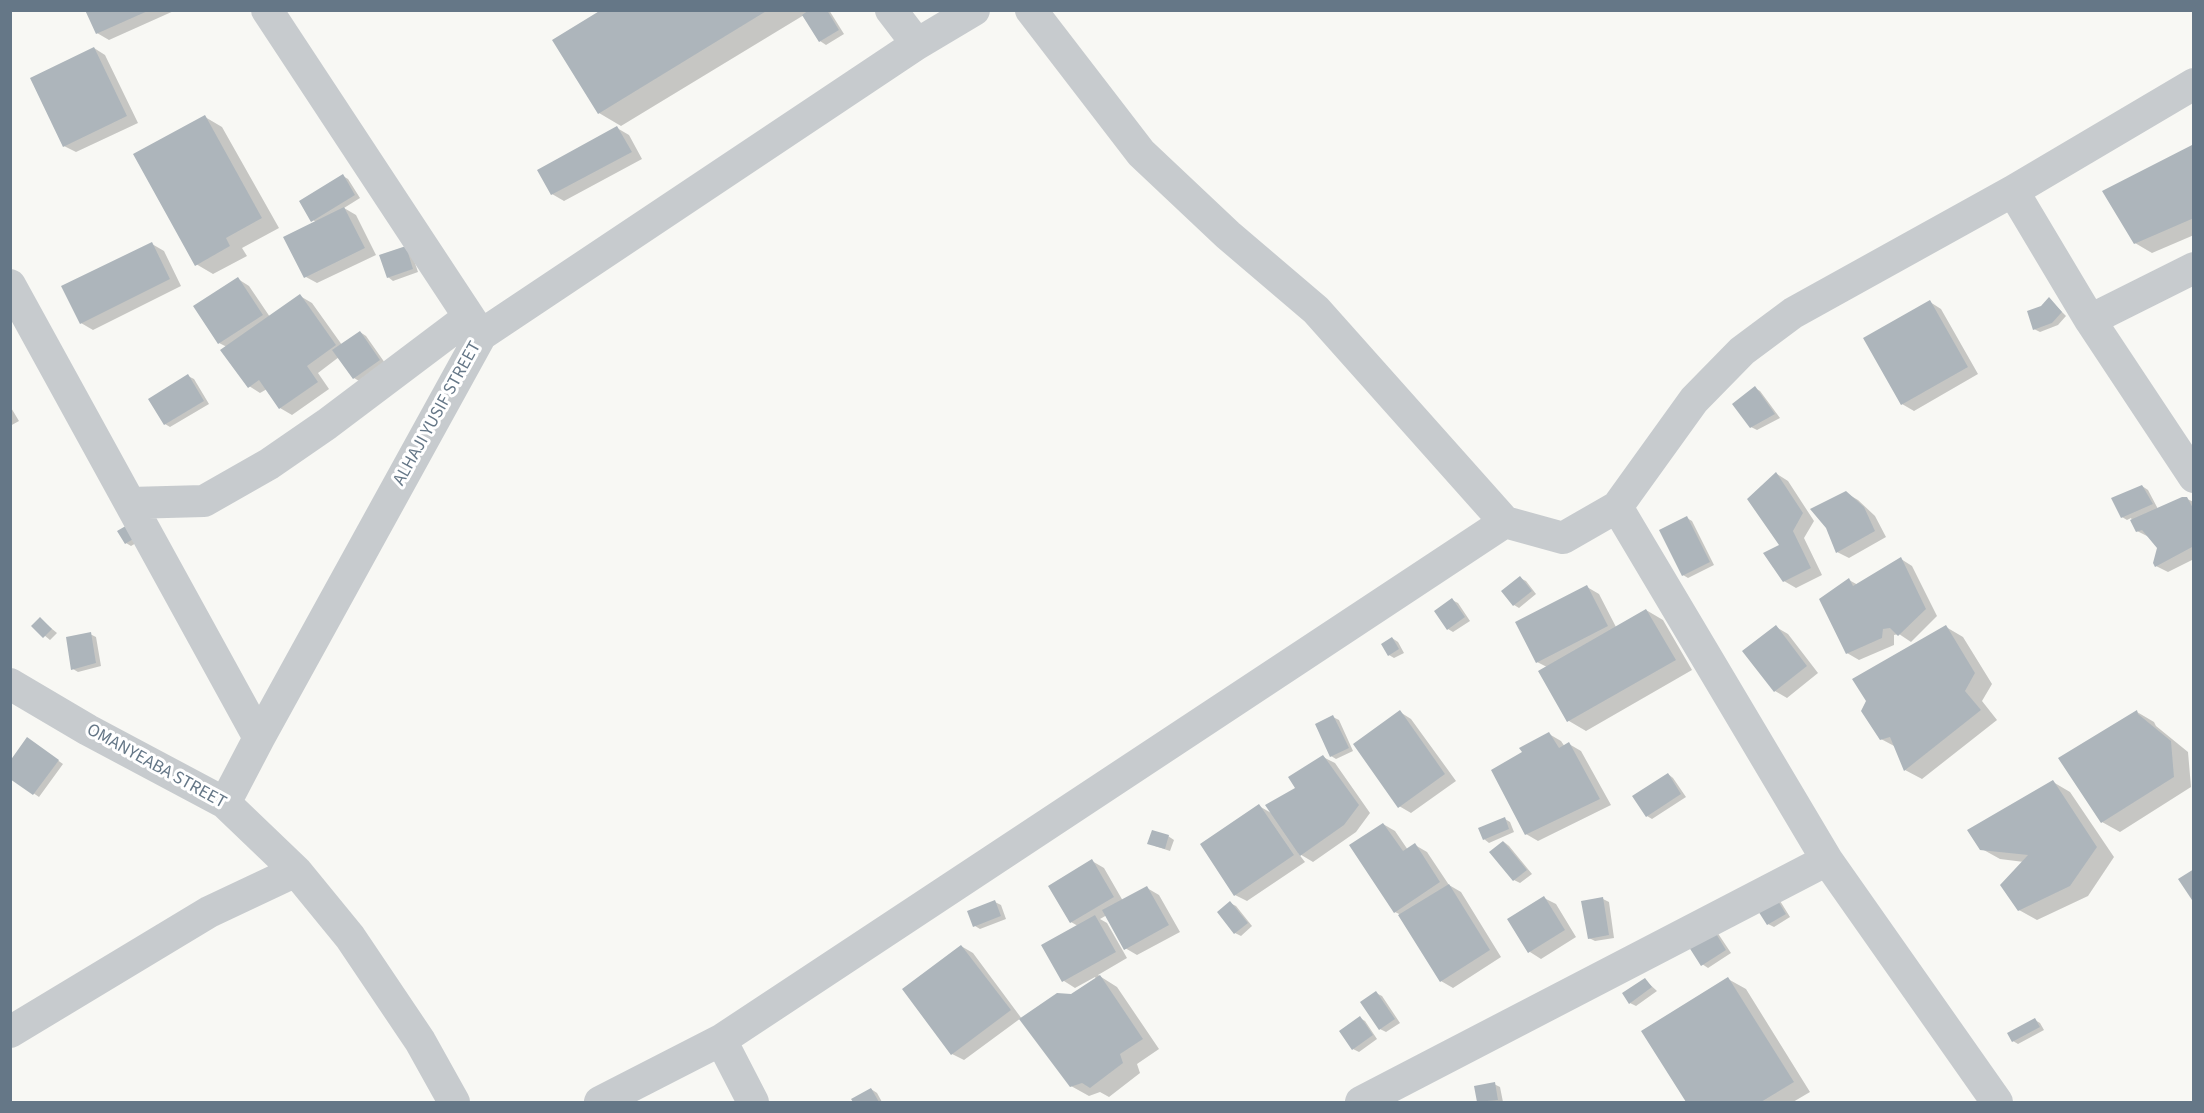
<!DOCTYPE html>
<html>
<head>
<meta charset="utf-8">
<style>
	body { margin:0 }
	#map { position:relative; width:2204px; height:1113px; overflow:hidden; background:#f8f8f4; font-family:"Source Sans 3",sans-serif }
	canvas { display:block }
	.frame { position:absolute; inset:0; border:12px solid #657787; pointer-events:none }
</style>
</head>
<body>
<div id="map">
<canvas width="2204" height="1113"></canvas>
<div class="frame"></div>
</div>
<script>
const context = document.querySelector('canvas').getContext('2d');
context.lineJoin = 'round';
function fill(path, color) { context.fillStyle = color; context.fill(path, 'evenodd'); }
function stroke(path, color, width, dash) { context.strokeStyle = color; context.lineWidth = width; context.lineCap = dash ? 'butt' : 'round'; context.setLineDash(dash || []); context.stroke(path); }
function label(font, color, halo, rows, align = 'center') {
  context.font = font + ' "Source Sans 3",sans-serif'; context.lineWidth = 6; context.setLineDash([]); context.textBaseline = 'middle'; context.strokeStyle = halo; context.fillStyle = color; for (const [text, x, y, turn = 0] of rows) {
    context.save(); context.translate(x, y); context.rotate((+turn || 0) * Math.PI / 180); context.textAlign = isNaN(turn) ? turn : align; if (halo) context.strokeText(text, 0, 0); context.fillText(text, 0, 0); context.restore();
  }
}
fill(new Path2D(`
	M87,10H176L109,40L97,33Z
	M604,10H829L844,34L826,45L820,41L804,15L621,126L599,113Z
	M94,48L105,55L138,123L76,152L64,146Z
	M205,117L222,127L279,228L242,248L247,256L213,274L196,264Z
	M617,128L629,135L642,159L564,201L552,194Z
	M2194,145V235L2152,253L2135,243Z
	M343,176L348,179L360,198L344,208L356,215L376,255L317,283L306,277L316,222L313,220Z
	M152,244L164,251L181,286L93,330L81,323Z
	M405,248L411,251L418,272L393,281L388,277Z
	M238,279L249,286L270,317L300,296L312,303L342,345L360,332L366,336L385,363L359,381L354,378L339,357L318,373L329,389L292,415L280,408L267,389L260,393L249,386L227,347L219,343Z
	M2049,299L2066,316L2058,325L2040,332L2034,329L2042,307Z
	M1930,302L1941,309L1978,374L1914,411L1902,404Z
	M188,376L194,379L209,404L170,427L165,424Z
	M1755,388L1760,391L1780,418L1757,430L1751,427Z
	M10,406L19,421L10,426Z
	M1777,474L1788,481L1814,521L1804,538L1822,575L1796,588L1784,581Z
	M2142,486L2148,490L2158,509L2187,499L2194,502V559L2168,572L2156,566L2158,548L2149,537L2137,531L2131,518L2127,520L2122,517Z
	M1846,493L1858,500L1875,516L1886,537L1849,558L1837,552L1827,528Z
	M1687,518L1692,521L1714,565L1688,578L1683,575Z
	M119,532L148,536L131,546L126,543Z
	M1901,559L1912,566L1937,616L1911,642L1899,634L1894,635V645L1859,660L1847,653L1849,580L1858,585Z
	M1520,578L1526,581L1536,594L1519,608L1514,605Z
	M1587,587L1599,594L1616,627L1646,610L1663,620L1692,670L1586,731L1569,721L1540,671L1547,667L1537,662Z
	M1452,600L1458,603L1470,621L1453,632L1448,629Z
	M40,619L57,633L50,640L33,626Z
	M1776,627L1788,634L1818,673L1787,698L1775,691Z
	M1946,627L1963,637L1992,684L1982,701L1997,720L1922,779L1905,770L1896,747L1881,739Z
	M90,634L96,637L101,666L78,672L73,669Z
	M1392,638L1398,642L1404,653L1394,658L1389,655Z
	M1400,712L1411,719L1456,781L1411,813L1399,806Z
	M2137,712L2154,722L2156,726L2188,752L2191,787L2120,832L2102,822L2060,759Z
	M1333,717L1339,720L1353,751L1336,759L1331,756Z
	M1549,734L1561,741L1565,747L1569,744L1581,751L1611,805L1538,841L1526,834L1525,752Z
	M33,743L63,764L39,797L10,777Z
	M1323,757L1335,763L1370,813L1356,832L1313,862L1298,853L1305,862L1247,901L1235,895L1259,806L1273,814Z
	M1668,774L1673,778L1686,797L1652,819L1647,816Z
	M2053,782L2070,792L2114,857L2088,896L2037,920L2019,910L2024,862L2000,859L1982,849Z
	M1505,819L1510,822L1514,832L1489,843L1484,839Z
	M1383,824L1395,831L1408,850L1415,845L1427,852L1449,885L1461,892L1501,957L1453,988L1441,981L1399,914L1395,912Z
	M1168,836L1174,840L1170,851L1155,846Z
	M1504,842L1509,846L1532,874L1520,883L1514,880Z
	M1092,861L1104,868L1123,901L1147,888L1159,895L1180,932L1137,955L1125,948L1107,915L1100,919L1107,923L1127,958L1098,975L1117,987L1159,1049L1137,1064L1140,1073L1109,1097L1100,1092L1089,1096L1071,1086L1021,1018L964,1060L952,1054L961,946L973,953L1022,1019L1072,995L1096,979L1095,977L1075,988L1064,981L1078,926L1071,922L1050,886Z
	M1777,896L1790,917L1774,927L1768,924Z
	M1544,898L1556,904L1576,937L1541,959L1530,952Z
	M1603,899L1609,902L1614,938L1595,941L1589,938Z
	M995,902L1001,905L1006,919L980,929L975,926Z
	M1230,903L1236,906L1252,926L1241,936L1235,933Z
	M1717,932L1731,953L1708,968L1702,964Z
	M1728,979L1746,989L1810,1092L1793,1102H1688L1643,1032Z
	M1645,980L1657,991L1636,1006L1630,1003Z
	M1376,993L1382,996L1400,1023L1386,1032L1380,1029Z
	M1360,1018L1365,1021L1377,1039L1359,1052L1353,1049Z
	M2035,1020L2040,1023L2044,1030L2018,1044L2013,1041Z
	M1494,1084L1500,1087L1503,1102H1479L1476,1088Z
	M871,1089L877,1093L882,1102H854L853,1100Z`), '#0003');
fill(new Path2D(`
	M85,10H150L96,34Z
	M601,10H768L598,114L552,40Z
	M809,10H827L839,30L819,42L802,15Z
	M94,47L127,116L63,147L30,78Z
	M205,115L262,218L226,238L230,246L195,266L133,154Z
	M617,126L632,152L551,195L537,170Z
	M2194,144V218L2134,244L2102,191Z
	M343,174L355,195L311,222L299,201Z
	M344,207L365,248L304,278L283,237Z
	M152,242L170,279L80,324L61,286Z
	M406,246L413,269L387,278L379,255Z
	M238,277L263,315L218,344L193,306Z
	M300,294L336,345L307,366L318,382L279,409L259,380L248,388L220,350Z
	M2049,297L2062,312L2052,323L2033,330L2027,311L2041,306Z
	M1930,300L1968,367L1901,405L1863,338Z
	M360,331L380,360L353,379L332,350Z
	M188,374L204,401L164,425L148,399Z
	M1755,386L1775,414L1750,428L1732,404Z
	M1776,472L1803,513L1793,531L1811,568L1783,582L1763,553L1779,545L1747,499Z
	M2142,485L2153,504L2121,518L2111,498Z
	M1846,491L1864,507L1875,531L1836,553L1826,528L1810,509Z
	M2182,497H2187L2194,510V546L2155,567L2153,563L2157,548L2142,530L2136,532L2130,520Z
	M1687,516L1710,562L1682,576L1659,530Z
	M136,520L143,533L125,544L117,531Z
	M1901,557L1926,609L1898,636L1890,628L1883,629L1882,638L1846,654L1819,599L1849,578L1853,586Z
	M1520,576L1532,591L1513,606L1501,591Z
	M1587,585L1608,626L1536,663L1515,622Z
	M1452,598L1465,617L1447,630L1434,611Z
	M1646,609L1676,660L1567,722L1538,671Z
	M40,617L52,629L43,638L31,626Z
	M1776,625L1807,666L1774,692L1742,651Z
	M1946,625L1975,673L1965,691L1981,710L1904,771L1890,737L1880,740L1861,711L1866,701L1852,679Z
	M91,632L96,663L71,670L66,637Z
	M1392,637L1399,649L1388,656L1381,644Z
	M1400,710L1445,774L1398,808L1353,744Z
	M2137,710L2138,714L2171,741L2174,777L2101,823L2058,758Z
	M1333,715L1349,748L1330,757L1315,724Z
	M1549,732L1559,748L1569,742L1600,799L1525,835L1491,770L1522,752L1519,748Z
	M27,737L59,760L33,795L10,779V761Z
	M1323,755L1359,805L1344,825L1300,856L1265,805L1295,788L1288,777Z
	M1668,773L1681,794L1646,817L1632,796Z
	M2053,780L2097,847L2070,886L2018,911L2000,885L2028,855L1980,850L1967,830Z
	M1259,804L1294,855L1234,896L1200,844Z
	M1505,817L1509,829L1483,840L1478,828Z
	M1383,823L1403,851L1415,843L1440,882L1394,913L1349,845Z
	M1152,830L1169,835L1165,849L1147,844Z
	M1503,841L1527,870L1513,881L1489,852Z
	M1092,859L1114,897L1070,923L1048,886Z
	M2194,869V903L2178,879Z
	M1449,884L1490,950L1440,982L1398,915Z
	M1147,886L1169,925L1124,950L1102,910Z
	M1772,891L1786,914L1767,925L1753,903Z
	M1544,896L1565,930L1528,953L1507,919Z
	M1603,897L1609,935L1588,939L1581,901Z
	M995,900L1001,916L973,927L967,911Z
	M1230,901L1248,923L1234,934L1217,912Z
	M1095,915L1116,952L1062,982L1041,945Z
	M1712,927L1726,950L1701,966L1687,944Z
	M961,945L1011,1010L951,1055L902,989Z
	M1100,975L1143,1039L1120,1054L1123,1063L1090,1088L1082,1083L1070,1087L1019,1019L1057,993L1071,994Z
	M1728,977L1794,1082L1761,1102H1686L1641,1031Z
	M1645,978L1652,987L1629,1004L1622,993Z
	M1376,991L1395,1019L1379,1030L1360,1002Z
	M1360,1016L1373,1035L1352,1050L1339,1031Z
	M2035,1018L2040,1027L2012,1042L2007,1033Z
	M1495,1082L1498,1100L1477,1102L1474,1086Z
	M871,1088L879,1102H853L851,1099Z`), '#adb5bb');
stroke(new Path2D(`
	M1031,10L1141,153L1228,235L1316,310L1505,522
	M917,44L974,10
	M2013,191L2090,320L2194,477
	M10,285L259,738L225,803
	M2090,320L2194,268
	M481,335L917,44L891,10
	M130,503L204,501L269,464L327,424L469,317
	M1617,507L1827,860L1997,1102
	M10,684L88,730L225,803L296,871L350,937L420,1041L454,1102
	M259,738L481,335L267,10
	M10,1032L209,912L296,871
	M721,1040L753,1102
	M600,1102L721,1040L1505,522L1563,538L1617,507L1694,400L1742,351L1793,313L2013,191L2194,84
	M1361,1102L1827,860`), '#c7cbce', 32);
label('18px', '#657787', '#fff', [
	["ALHAJI YUSIF STREET",438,414,-61],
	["OMANYEABA STREET",156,767,29]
]);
</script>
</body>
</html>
